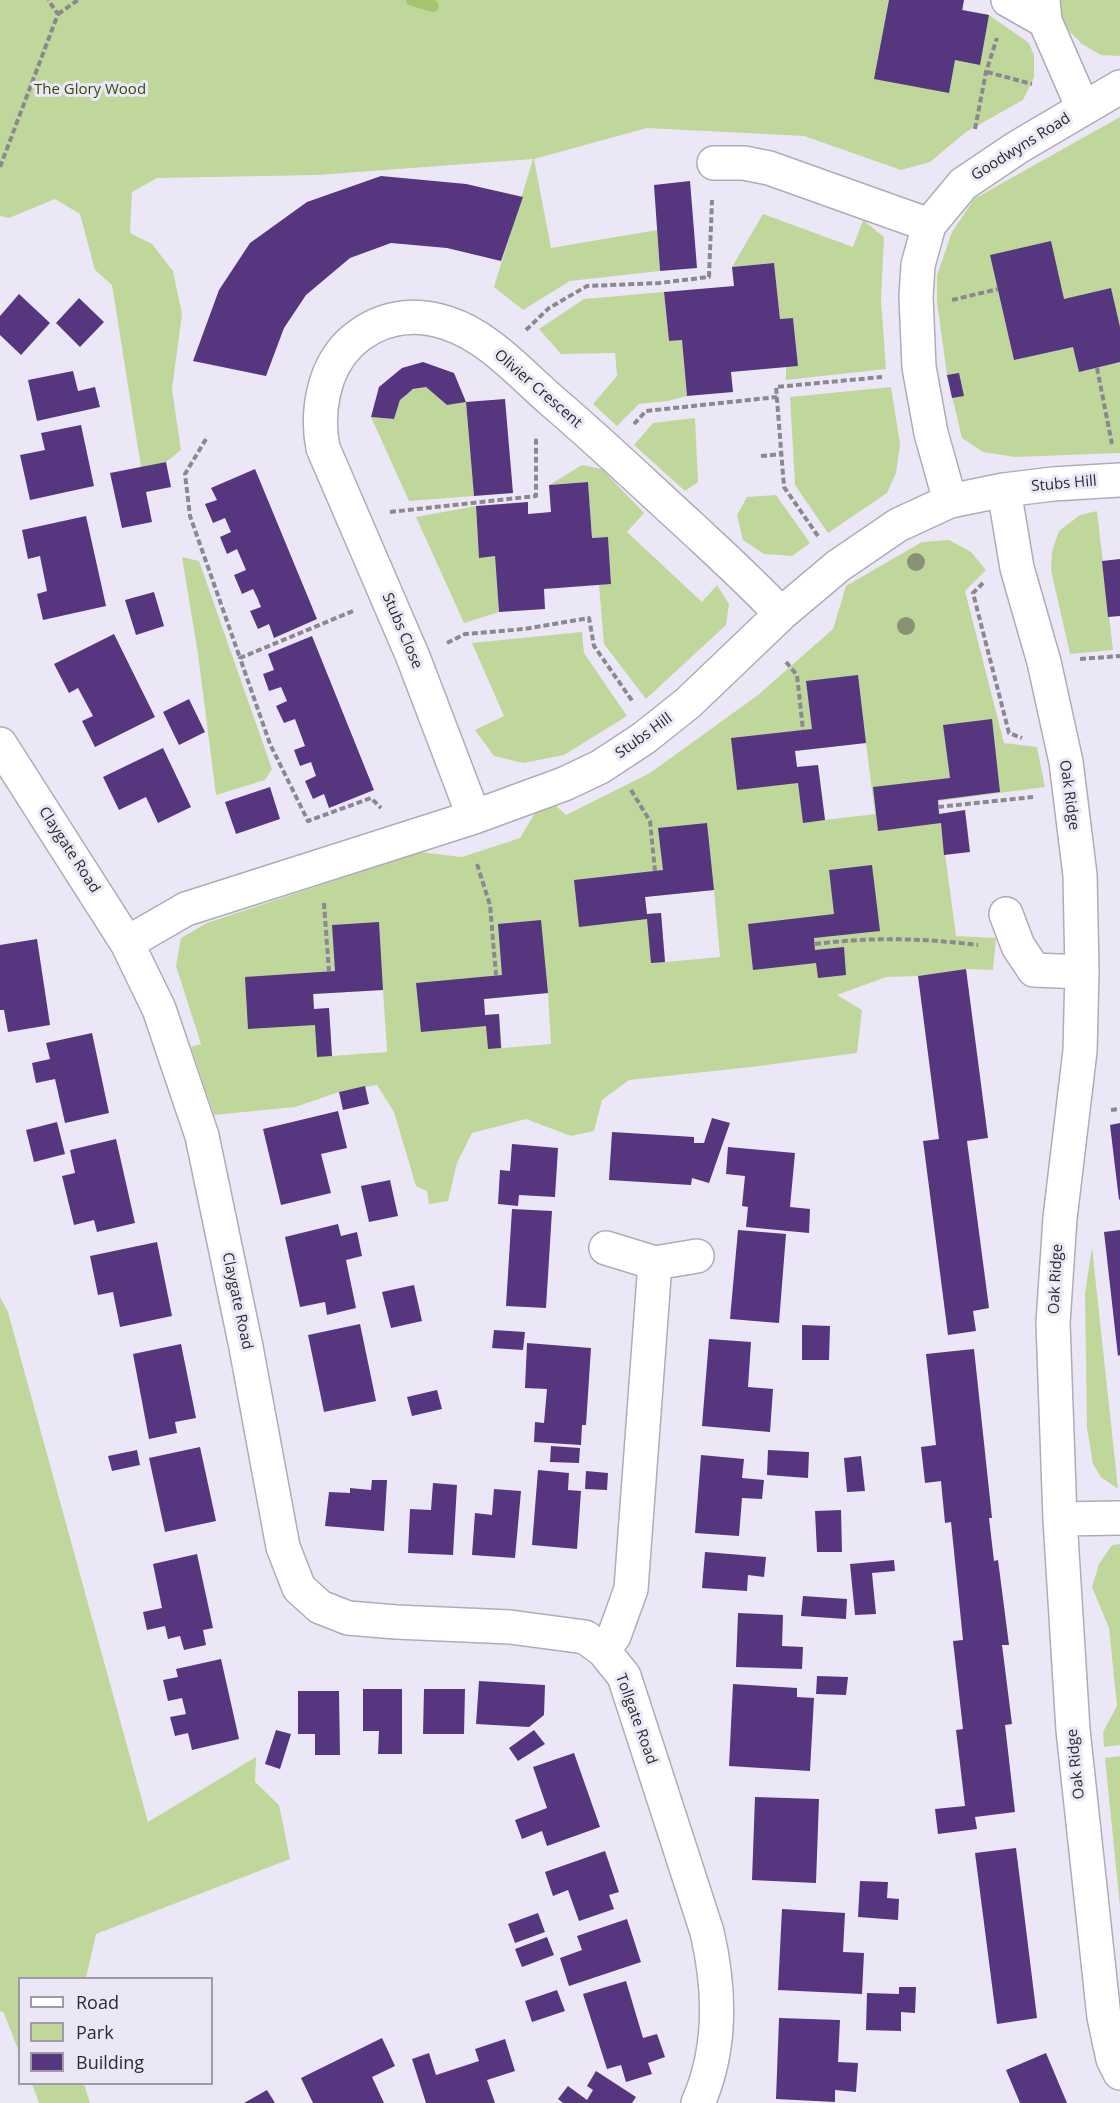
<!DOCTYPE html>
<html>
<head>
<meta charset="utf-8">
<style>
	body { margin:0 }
	#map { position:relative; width:1120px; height:2103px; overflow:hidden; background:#ece7f6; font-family:"Open Sans",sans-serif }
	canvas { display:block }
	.legend { position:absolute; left:18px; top:1977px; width:195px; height:108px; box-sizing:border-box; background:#ece7f6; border:2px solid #9f9ba6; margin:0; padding:8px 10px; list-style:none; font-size:18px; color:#2c2a2f }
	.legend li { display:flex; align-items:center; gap:12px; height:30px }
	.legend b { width:30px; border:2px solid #9f9ba6 }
</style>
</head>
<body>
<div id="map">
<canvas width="1120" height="2103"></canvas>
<ul class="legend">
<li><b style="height:8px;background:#fff"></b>Road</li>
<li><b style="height:16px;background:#c0d79c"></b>Park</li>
<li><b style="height:16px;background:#56367f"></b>Building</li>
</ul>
</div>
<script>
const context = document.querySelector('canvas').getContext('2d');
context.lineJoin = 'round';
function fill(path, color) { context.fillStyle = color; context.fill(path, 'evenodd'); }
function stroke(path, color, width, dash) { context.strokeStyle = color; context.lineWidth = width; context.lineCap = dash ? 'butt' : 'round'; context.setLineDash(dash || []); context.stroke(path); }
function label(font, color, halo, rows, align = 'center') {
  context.font = font + ' "Open Sans",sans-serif'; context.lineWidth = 6; context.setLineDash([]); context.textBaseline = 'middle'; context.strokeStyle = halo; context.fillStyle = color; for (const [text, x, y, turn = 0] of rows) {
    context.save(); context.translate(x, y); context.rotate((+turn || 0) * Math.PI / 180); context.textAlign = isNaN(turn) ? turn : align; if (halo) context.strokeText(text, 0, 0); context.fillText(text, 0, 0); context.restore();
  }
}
fill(new Path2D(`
	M0,0H964L963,10L989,15L1029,43L1034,55V77L1023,100L966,132L930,162L901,170L804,136L647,128L534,159L551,248L657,230L660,271L570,281L523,310L494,287L533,159L318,175L157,178L132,192L130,233L152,244L173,271L182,314L172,389L181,450L166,462L141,467L112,285L95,270L80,214L55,199L9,218L0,216Z
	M1058,0H1120V56L1101,55L1082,44L1060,22Z
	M1120,117V453L1015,457L983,452L962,438L947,375L937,302V275L952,232L974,199Z
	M763,214L853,247L863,220L884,237L881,299L886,369L786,380V367L798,366L793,318L780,319L774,263L732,267Z
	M664,292L669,341L682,340L687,396L668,401L639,404L617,426L593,404L617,376L615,353L561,354L539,329L584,299Z
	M426,387L447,405L466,402L474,496L409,501L371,417L394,419C400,398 402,390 426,387Z
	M891,387L900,444L896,473L887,493L828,533L795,485L790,397Z
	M695,418L698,482L685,491L634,445L653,423Z
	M582,465L602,469L644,513L627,532L702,602L717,585L729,604L726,625L646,699L604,644L599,585L611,583L608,537L592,538L588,482L549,485Z
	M776,495L810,543L792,556L764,554L743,540L737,515L747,497Z
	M476,506L479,557L495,556L499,612L464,623L416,517Z
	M1097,511L1113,650L1070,654L1051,570L1052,551L1059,531L1080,515Z
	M949,540L971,552L986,570L965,591L1004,743L1037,747L1045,787L938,801L956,936L996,938L993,970L966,969L918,976L886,977L837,995L862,1010L857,1053L751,1067L629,1080L602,1100L594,1131L571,1136L526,1119L472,1133L457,1163L448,1201L429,1204L427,1191L416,1186L394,1112L377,1085L339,1092L295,1107L214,1115L191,1047L201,1044L176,966L181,938L207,923L420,852L462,857L520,838L535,813L555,805L566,815L650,773L758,695L833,629L846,586L922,542ZM866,743L875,814L825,820L818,765L797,767L795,751ZM714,890L720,957L665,962L661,913L647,914L645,897ZM383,990L387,1052L332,1056L329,1008L314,1009V994ZM548,993L551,1044L502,1048L499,1014L485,1015L484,999Z
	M182,557L199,561L272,769L265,780L216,795L198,654Z
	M582,632L584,653L627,716L564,755L523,763L494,756L475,730L504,716L472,643Z
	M1092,1247L1118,1489L1101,1477L1093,1464L1087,1428L1085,1293Z
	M0,1297L8,1312L148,1822L256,1757L255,1782L279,1805L290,1859L96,1934L86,1978H20L19,2052L4,2013L0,2011Z
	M1120,1544V1745L1104,1747L1103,1732L1117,1706L1109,1628L1092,1587L1099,1564L1112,1545Z
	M1120,1756V1907L1105,1758Z
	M32,2084H84L90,2103H39Z`), '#c0d79c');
stroke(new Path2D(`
	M412,0L433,6`), '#a4c46d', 12);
fill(new Path2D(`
	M889,0H964L962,10L989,15L980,65L955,60L949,93L874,79Z
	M381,176L466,184L523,197L501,261L447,248L391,243L350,258L306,295L284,328L266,376L193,361L219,290L250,243L307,202Z
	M690,181L697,268L660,271L654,185Z
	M1051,241L1064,299L1111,288L1120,327V362L1079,372L1073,347L1014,360L990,255Z
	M774,263L780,319L793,318L798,366L731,372L733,392L687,396L682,340L669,341L664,292L734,286L732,267Z
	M19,294L50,323L21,355L0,335V316Z
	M79,298L104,322L80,347L56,323Z
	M423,362L454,373L466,402L447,405L426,387L413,389L400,400L394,419L371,417L379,387L402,368Z
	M73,371L78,391L95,387L100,407L37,421L28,380Z
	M959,373L964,396L952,398L947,375Z
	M505,399L513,493L474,496L466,402Z
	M81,425L94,486L30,500L20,455L45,450L41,433Z
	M166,462L171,487L146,492L152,522L122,528L110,473Z
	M255,469L317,619L274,638L269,624L258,629L250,611L261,607L257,597L253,589L242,594L234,575L246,570L237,549L227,554L220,537L231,532L225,518L213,523L205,504L217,500L211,488Z
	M588,482L592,538L608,537L611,584L544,589L545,609L499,612L495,556L479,558L476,506L528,502V514L551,512L549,485Z
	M86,516L106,606L43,620L37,594L47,591L40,556L28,559L22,530Z
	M1120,559V616L1108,617L1102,561Z
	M154,592L164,626L136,635L125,600Z
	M114,634L155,717L95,747L82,721L93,716L78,688L69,693L54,664Z
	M312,636L374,790L329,808L324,794L313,799L305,781L316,776L311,762L300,766L294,750L305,746L295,719L284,723L276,706L287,701L281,687L269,691L263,674L274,670L268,654Z
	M858,675L866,743L795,751L797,767L818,765L825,820L803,823L798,783L737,790L731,738L812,729L806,681Z
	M189,699L205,732L179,745L163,712Z
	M992,719L1000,792L938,800L939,814L965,810L970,852L944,855L941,823L878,831L873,787L950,778L943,725Z
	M163,748L191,807L158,823L146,797L119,810L103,777Z
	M270,787L280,819L236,834L225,802Z
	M707,823L714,890L645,897L647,914L661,913L665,962L651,963L647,919L579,927L574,880L663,870L658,828Z
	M872,865L880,931L814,938L815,950L844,947L846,975L818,978L816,963L753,970L748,924L834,914L829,870Z
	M541,920L548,993L484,999L485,1015L499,1014L501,1048L488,1049L486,1026L421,1032L416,983L502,975L498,924Z
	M379,922L383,990L313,994L314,1009L329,1008L332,1056L317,1057L315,1025L248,1029L245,977L335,971L332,925Z
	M37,939L50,1025L8,1032L4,1010H0V945Z
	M966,969L988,1138L967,1141L989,1308L973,1311L976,1331L948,1335L924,1148L923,1141L939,1139L918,976Z
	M92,1033L109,1113L65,1123L55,1079L36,1083L32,1063L50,1059L46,1043Z
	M365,1086L369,1104L343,1110L339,1092Z
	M338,1111L347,1148L321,1154L331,1193L281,1205L263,1129Z
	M712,1118L730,1123L709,1183L692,1178L691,1185L609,1180L612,1132L694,1137V1143H704Z
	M57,1122L65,1154L34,1162L26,1130Z
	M1120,1123V1199L1119,1200L1110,1125Z
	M116,1139L135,1223L97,1232L94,1220L74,1225L62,1176L75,1173L70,1150Z
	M512,1144L558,1148L555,1197L519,1195L518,1206L498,1204L500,1170L510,1171Z
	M728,1147L795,1153L790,1207L810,1209L809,1233L746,1227L748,1207L742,1206L745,1176L726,1174Z
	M390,1180L398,1216L369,1222L361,1186Z
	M512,1209L552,1211L546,1308L506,1306Z
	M338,1224L341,1236L357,1232L362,1256L346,1260L356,1308L327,1315L325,1302L300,1307L285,1237Z
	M738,1230L786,1234L779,1323L730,1319Z
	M1120,1230V1355L1118,1356L1104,1232Z
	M157,1242L172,1316L120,1327L113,1292L98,1295L90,1256Z
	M414,1285L422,1321L391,1328L382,1292Z
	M360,1324L376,1401L324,1412L308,1335Z
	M802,1325L830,1326L829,1360H802Z
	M494,1330L525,1332L523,1350L492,1348Z
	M709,1339L751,1342L748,1387L773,1389L770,1432L702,1426Z
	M527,1343L591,1348L586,1425H582L581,1445L534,1442L535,1422L544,1423L547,1389L525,1388Z
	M181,1344L196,1418L175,1422L177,1433L149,1439L133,1354Z
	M974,1349L992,1518H989L992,1544L994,1561L998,1560L1009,1645H1002L1012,1724L1005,1725L1015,1812L975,1817L977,1829L938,1834L935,1809L965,1806L956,1730L963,1729L953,1641L963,1640L951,1522L945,1523L941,1481L925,1483L921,1447L936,1445L926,1354Z
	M437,1390L442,1409L412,1416L407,1397Z
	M551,1446L580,1448L579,1463L550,1462Z
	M200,1447L216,1521L165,1532L149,1458Z
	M137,1450L140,1465L112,1471L108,1456Z
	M768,1450L809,1452L808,1478L767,1475Z
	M701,1455L744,1459L742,1478L764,1480L762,1499L742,1498L739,1536L695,1533Z
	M861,1456L865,1491L847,1492L844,1458Z
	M538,1470L569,1473L568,1490L581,1491L577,1549L532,1545Z
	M586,1471L608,1473L607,1490L585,1489Z
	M372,1480H387L384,1531L325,1526L329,1492L350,1493V1488L371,1490Z
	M433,1483L457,1485L453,1555L408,1553L410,1509L431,1510Z
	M494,1489L521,1491L515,1558L472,1555L475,1513L492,1515Z
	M841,1510L842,1552H817L815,1511Z
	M705,1552L766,1557L764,1577L748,1575L747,1591L702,1588Z
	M197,1554L213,1628L203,1630L206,1645L184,1650L180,1636L168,1639L165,1626L147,1630L143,1612L162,1608L153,1564Z
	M894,1560L895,1571L872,1573L876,1614L855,1615L850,1564Z
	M803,1596L847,1599L846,1619L801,1616Z
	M738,1613L783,1615L782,1646L803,1647L802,1669L736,1667Z
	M221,1659L239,1739L192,1750L188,1733L175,1736L170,1717L186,1714L182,1698L168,1701L163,1680L178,1677L176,1669Z
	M817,1676L848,1677L846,1695L816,1694Z
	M479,1681L545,1685L544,1715L529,1727L476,1724Z
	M733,1684L797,1688V1697L814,1698L810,1771L729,1766Z
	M363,1689H402V1754H378L379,1731H363Z
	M424,1689H465L464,1734H423Z
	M298,1691H339L340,1755H315V1734H298Z
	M276,1730L291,1734L280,1769L265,1764Z
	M534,1730L545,1744L518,1761L509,1748Z
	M574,1753L600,1827L547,1846L542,1831L522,1839L515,1820L547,1808L533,1767Z
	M755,1797L819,1799L816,1883L752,1880Z
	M1016,1848L1037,2018L997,2024L975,1853Z
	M605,1851L619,1892L609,1895L614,1909L579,1921L568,1890L553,1896L545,1872Z
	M860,1881L888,1882L887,1898L899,1899L898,1920L858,1917Z
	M782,1909L845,1913L843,1952L864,1953L862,1994L778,1990Z
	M538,1913L545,1932L515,1943L508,1924Z
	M627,1919L641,1962L569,1986L560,1958L582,1950L577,1936Z
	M547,1937L554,1955L522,1967L515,1949Z
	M626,1981L643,2038L657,2034L665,2057L648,2063L652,2074L626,2082L621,2065L607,2069L583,1994Z
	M899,1987H916L915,2013L901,2012V2031L866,2030L867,1993L899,1994Z
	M557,1990L565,2011L532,2022L525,2001Z
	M779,2018L840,2020L838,2062L858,2063L856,2092L835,2090V2102L776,2099Z
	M382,2038L395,2066L372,2077L384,2103H313L301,2078Z
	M505,2039L515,2071L487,2080L495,2103H426L412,2059L429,2053L436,2075L479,2061L475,2049Z
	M1046,2053L1067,2103H1020L1006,2070Z
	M596,2071L636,2097L632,2103H563L558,2099L568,2086L587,2100L593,2090L587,2086Z
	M267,2090L275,2103H244Z`), '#56367f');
const minor = new Path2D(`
	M1008,0L1045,21
	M1043,0L1045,21L1083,108
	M714,163H744L769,168L929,225
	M1004,490L1017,568L1044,662L1066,762L1080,875L1082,972L1080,1051L1060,1218L1053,1323L1060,1519L1073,1730L1104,2017L1113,2059L1120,2073
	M950,501L931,433L919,367L916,297L918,265L929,225L963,184L1018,147L1120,87
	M0,744L127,943L159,1009L202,1136L246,1347L283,1547L299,1588L320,1607L348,1618L396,1622L510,1627L585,1637L603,1650L624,1676L707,1932C720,1988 722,2049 698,2103
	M474,817L413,657L323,448C316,413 323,369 350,343C377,318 412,311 447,323C488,336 520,373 552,401C599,441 644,484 690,526C721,555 752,583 781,614
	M1006,914L1018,946L1034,970L1082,972
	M127,943L186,909L474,817L564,784L600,767L644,738L688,703L781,614L838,566L898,525L950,501L1004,490L1053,484L1120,480
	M606,1248L655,1263L697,1256
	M1060,1519L1120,1518
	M603,1650L614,1636L631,1589L655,1263`);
stroke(minor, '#b0abb9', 36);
stroke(new Path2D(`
	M58,14L78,0
	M987,72L1032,84
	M975,129L986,72L997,38
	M0,167L58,14L48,0
	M952,300L998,289
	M526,330L549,308L587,286L659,283L709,277L712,200
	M1097,368L1112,444
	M634,424L646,411L777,397
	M206,439L185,474L190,516L240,658
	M761,456L782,454
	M390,512L536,496V437
	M818,536L784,487L776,387L882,377
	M983,583L973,593L1009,733L1022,738
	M353,611L240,658L270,744L308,821L371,798L381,808
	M447,643L465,634L524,629L589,618L594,646L633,702
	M1080,659L1120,656
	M786,662L797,675L803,730
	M631,790L650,821L655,871
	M938,807L1033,797
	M477,864L490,905L496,975
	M324,903L329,972
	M815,944C869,937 924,938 978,945
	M1111,1110L1120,1109`), '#8c8892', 4, [6, 3]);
stroke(minor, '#fff', 33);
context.fillStyle = '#889173';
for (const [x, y] of [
	[916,562],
	[906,626]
]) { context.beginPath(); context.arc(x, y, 9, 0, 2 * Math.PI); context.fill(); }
label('15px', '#364a08', '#ece7f6', [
	["The Glory Wood",90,90]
]);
label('15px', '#2c2a2f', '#ece7f6', [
	["Goodwyns Road",1021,147,-32],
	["Olivier Crescent",538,389,41],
	["Stubs Hill",1064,484,-5],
	["Stubs Close",402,631,67],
	["Stubs Hill",644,736,-36],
	["Oak Ridge",1069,795,82],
	["Claygate Road",69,850,57],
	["Oak Ridge",1056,1279,-87],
	["Claygate Road",237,1301,78],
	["Tollgate Road",636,1719,70],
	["Oak Ridge",1076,1764,-96]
]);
</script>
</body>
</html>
